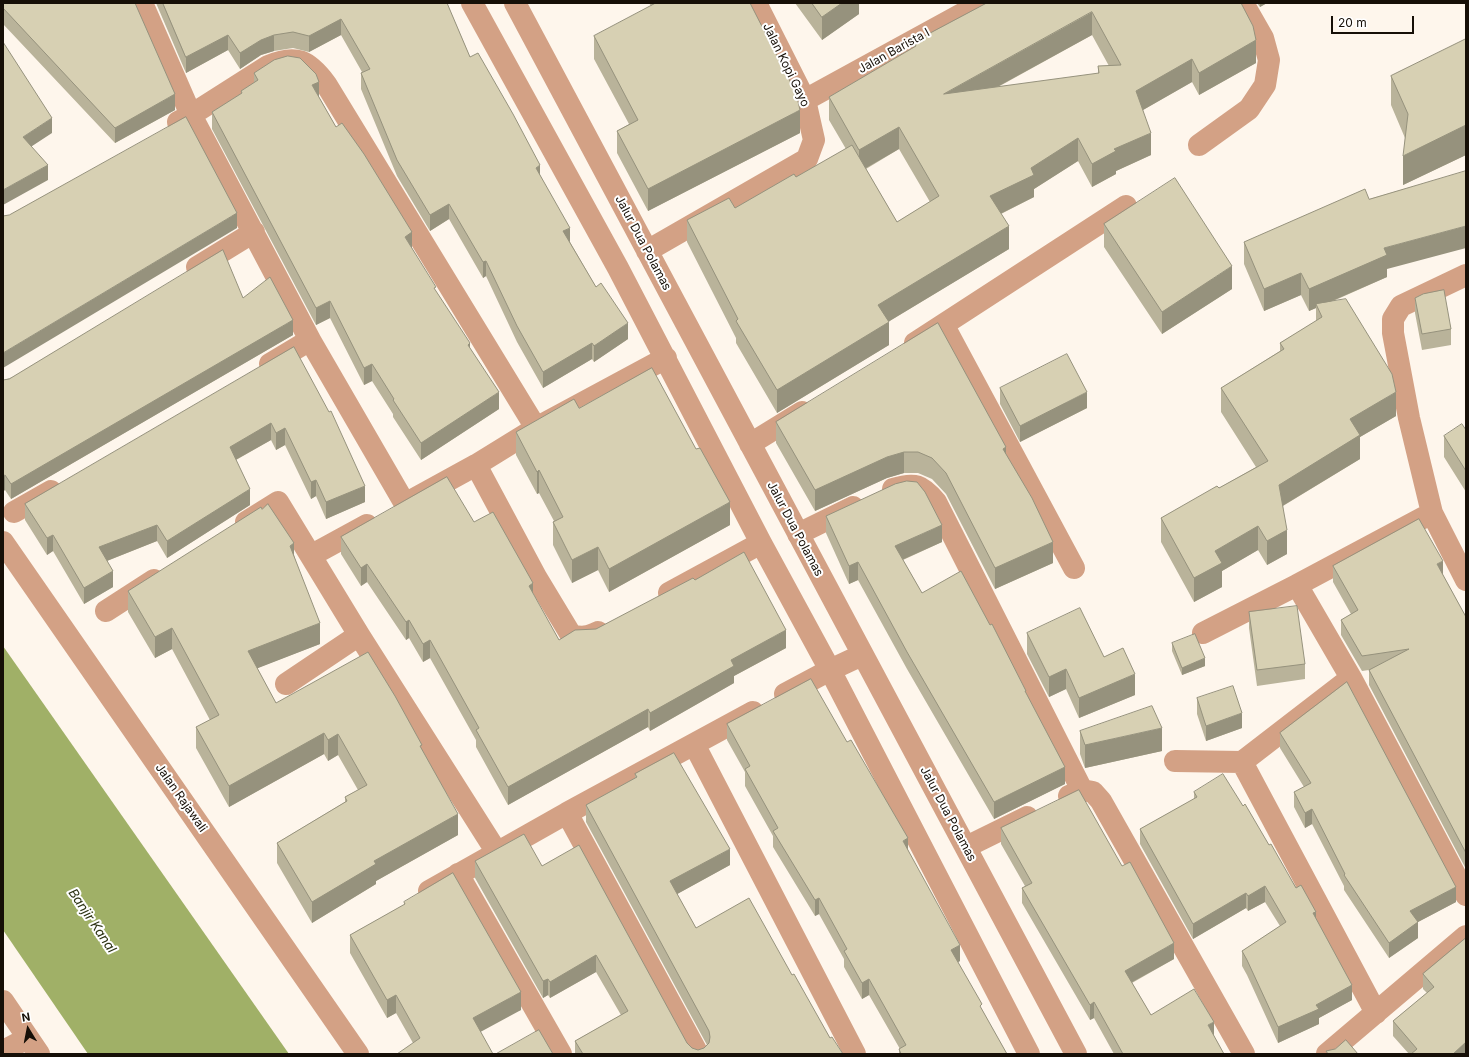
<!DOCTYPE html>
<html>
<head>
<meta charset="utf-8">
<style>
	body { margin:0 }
	#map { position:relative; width:1469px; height:1057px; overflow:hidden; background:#fef6ec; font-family:Inter,sans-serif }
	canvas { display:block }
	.frame { position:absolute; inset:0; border:4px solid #160f07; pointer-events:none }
	.north { position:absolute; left:8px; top:1009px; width:40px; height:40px; -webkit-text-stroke:3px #fff; paint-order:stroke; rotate:350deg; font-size:11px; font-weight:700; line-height:16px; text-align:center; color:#160f07 }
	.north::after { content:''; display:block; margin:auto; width:14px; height:18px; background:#160f07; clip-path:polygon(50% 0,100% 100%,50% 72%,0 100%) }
	.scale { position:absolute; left:1331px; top:16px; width:83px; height:18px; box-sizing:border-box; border:2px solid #160f07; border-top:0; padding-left:5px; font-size:12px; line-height:14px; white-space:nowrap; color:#160f07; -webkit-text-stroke:3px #fff; paint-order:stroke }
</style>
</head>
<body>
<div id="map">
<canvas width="1469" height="1057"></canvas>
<div class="frame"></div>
<div class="north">N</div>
<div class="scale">20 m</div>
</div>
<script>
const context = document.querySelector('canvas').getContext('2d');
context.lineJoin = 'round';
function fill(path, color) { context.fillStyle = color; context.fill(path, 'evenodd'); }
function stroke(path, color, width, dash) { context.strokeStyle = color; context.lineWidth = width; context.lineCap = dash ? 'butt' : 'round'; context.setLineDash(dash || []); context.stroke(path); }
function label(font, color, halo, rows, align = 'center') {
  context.font = font + ' Inter,sans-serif'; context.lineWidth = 4; context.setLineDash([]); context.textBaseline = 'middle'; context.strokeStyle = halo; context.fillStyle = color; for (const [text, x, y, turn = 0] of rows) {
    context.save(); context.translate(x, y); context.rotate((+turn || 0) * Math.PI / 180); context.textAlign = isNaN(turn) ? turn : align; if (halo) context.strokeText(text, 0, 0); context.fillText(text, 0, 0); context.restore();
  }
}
fill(new Path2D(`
	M3,646L289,1054H88L3,930Z`), '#a0b067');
stroke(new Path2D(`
	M142,3L191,115L178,122
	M472,3L618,268L761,543L830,670L1029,1054
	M515,3L1076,1054
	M805,100L982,3
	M1199,145L1249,109L1265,85L1269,60L1263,38L1243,3
	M647,251L807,159L814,140L805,100L756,3
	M197,267L254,232
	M1466,275L1401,306L1393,319V333L1409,418L1432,513L1466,580
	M944,326L1074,568
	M310,340L191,115L268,66C296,54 308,60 326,84L536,428
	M915,343L1126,206
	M270,364L310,340L405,504L476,465L536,428L666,358
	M750,444L802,412
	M476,465L536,577L571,635C582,638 588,637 598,632
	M893,489C915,482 922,485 936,502L1082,790
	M14,512L51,491
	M1432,513L1297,585L1351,678L1466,895
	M246,522L278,502L359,635L496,851
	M798,534L853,507
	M3,542L358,1054
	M312,555L367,525
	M669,593L761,543
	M106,611L154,580
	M1203,633L1297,585
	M286,684L359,635
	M785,694L830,670L862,655
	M694,744L855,1054
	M1175,761L1242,762L1351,678
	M1242,762L1376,1013
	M1069,796L1082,790L1093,792L1101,801L1244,1054
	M567,813L753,712
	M966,847L1027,817
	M458,874L561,1054
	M429,891L567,813L698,1054
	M3,1001L39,1054
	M3,1051L28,1038
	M1327,1054L1466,936`), '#d3a185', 22);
fill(new Path2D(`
	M3,3L175,110L115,143L3,24Z
	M156,3H447L470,57L540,175L570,242L596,287L628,339L594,362L592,359L543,388L517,342L486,276L483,278L449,219L430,231L397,176L361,89V73L362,72L341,35L309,52L293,48L274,51L261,55L240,69L228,50L186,73Z
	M649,3H750L800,133L648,211L617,153V131L629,124L594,59V36L651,6Z
	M795,3H859V14L822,40Z
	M987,3H1241L1256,63L1199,95L1192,82L1143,110L1151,155L1116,171V174L1092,187L1078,161L1034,189V197L1001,214L1009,249L888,322L889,345L777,413L736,343V338L687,242V220L735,208L796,177L846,149L829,120V97L914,48V42ZM1092,35L1109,66H1098V74L998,87ZM899,149L930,202L897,222L866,169Z
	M1257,3H1267L1260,7Z
	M1466,39V155L1403,185L1405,138L1391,105V76Z
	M254,73L319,97L336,127L412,248L436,292L470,349L499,409L421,460L393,417V414L372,381L364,385L330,318L316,325L212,129V112L241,94V91L254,83Z
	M1104,224L1232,289L1162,334L1104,247Z
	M1244,242L1387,269V277L1331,302L1396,416L1360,437V459L1283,506L1287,554L1267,565L1258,550L1222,571V587L1194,602L1161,542V518L1219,488L1256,467L1221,412V388L1280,351V343L1316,321V308L1309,311L1301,295L1264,311L1244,264Z
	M243,298L293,335L11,499L5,490L4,380Z
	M1415,298L1451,329V345L1422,350L1415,313Z
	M294,347L365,502L326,519L316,496L311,499L285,445L276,450L271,440L236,460L250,505L167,558L157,541L107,561L113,587L84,604L53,551L47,555L25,520V504Z
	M1000,388L1087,408L1020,442L1000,404Z
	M579,408L730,525L609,592L598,570L572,583L553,545V522L554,521L539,493L537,494L516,455V432Z
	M776,422L1006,454L1053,563L995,589L946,494L932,479L918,473H904L887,478L815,511L776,443Z
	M1466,430V492L1444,457V436Z
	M826,516L942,542L903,560L922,593L1026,694L1065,784L994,819L907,669L858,580L849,584L826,533Z
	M474,522L533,594L559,640L596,629L695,580L786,648L734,676V683L650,731L648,727L508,805L476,747V740L430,658L423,662L409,638L406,640L367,582L361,586L341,554V537Z
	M294,555L320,644L257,668L276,703L422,750L458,835L376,881V884L312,923L277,863V843L345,802V797L358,790L338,755L328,761L324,754L229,807L196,748V727L210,720L172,649L155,658L128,612V591Z
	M1333,566L1443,575L1466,617V869L1369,685V670L1362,671L1341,635V620L1351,614L1333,582Z
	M1249,612L1305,664V679L1257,686L1249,628Z
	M1027,633L1104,657L1135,695L1079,718L1066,689L1049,697L1027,654Z
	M1172,643L1205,666L1182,675L1172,651Z
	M1197,698L1242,728L1206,741L1197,714Z
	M727,724L908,850L960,961L958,962L982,1010L1007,1054H899V1049H900L869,995L862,999L844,967V959L819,914L815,916L773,847V836L745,786V772L727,740Z
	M1080,731L1162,751L1085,768L1080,754Z
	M1280,733L1456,902L1418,922V938L1389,958L1344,890V886L1312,824L1305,828L1294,807V792L1304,787L1280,748Z
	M635,774L730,865L677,894L696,928L792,975L830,1038L843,1054H575V1041L621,1015L596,972L550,998L548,995L543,998L475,878V861L542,866L687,1043L692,1048L698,1050L704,1048L707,1045L586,822V805L635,778Z
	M1194,792L1243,806L1269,845L1316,918L1352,1000L1319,1018V1024L1278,1043L1247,975L1242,966V951L1280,926L1265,902L1248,911L1246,908L1193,939L1140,844V829L1194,799Z
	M1001,828L1174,959L1132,983L1151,1015L1214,1036L1224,1054H1114L1094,1018L1090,1020L1022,903V888L1025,886L1001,844Z
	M404,902L521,1010L413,1043L396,1013L387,1018L350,953V935L404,905Z
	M1466,938V1054H1409L1393,1036V1021L1427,993L1423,989V974Z`), '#b9b39a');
fill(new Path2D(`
	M842,3H859V14L822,40V17Z
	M1260,3H1267L1260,7Z
	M1092,12V35L944,116V94Z
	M341,19V35L309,52V36Z
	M228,35V50L186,73V57Z
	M274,35V51L261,55L240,69V53L261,40Z
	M1256,40V63L1199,95V73Z
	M1192,59V82L1136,114V91Z
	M319,82V98L312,85Z
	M175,94V110L115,143V128Z
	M800,110V133L648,211V189Z
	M52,118V133L23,152V137Z
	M1466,125V155L1403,185V156Z
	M899,127V149L859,172V150Z
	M1151,133V155L1116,171V174L1092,187V164L1114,149Z
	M1078,138V161L1034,189V197L990,219V196L1031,168Z
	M48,165V180L3,205V190Z
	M540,165V181L536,168Z
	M449,204V219L430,231V215Z
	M237,213V228L3,368V353Z
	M1009,226V249L878,328V305Z
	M1466,226V248L1387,269V277L1318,307L1316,304V308L1309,311V289L1384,248Z
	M570,228V244L563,231Z
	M412,232V249L405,237Z
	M486,261V276L483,278V262Z
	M1232,266V289L1162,334V312Z
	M1301,273V295L1264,311V289Z
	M330,301V318L316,325V308Z
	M293,320V335L11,499V484Z
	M889,322V345L777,413V390Z
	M628,323V339L594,362V346Z
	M470,343V360L468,345Z
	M592,343V359L543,388V372Z
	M372,364V381L364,385V368Z
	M499,392V409L421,460V443Z
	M1087,392V408L1020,442V426Z
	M1396,392V416L1360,437V459L1279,508V485L1350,419Z
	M271,423V440L230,463V447Z
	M285,428V445L276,450V433Z
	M1006,447V468L1003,449Z
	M904,452V473L887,478L815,511V490L887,457Z
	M539,470V493L537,494V472Z
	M5,475V490L3,492V476Z
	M316,480V496L311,499V482Z
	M365,486V502L326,519V502Z
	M250,489V505L167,558V541Z
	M730,502V525L609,592V569Z
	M157,525V541L99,564V547Z
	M942,525V542L895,563V546Z
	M1258,526V550L1222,571V587L1194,602V578L1215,551Z
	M1287,530V554L1267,565V541Z
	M53,535V551L47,555V538Z
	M1053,542V563L995,589V568Z
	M294,543V564L290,546Z
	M598,547V570L572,583V560Z
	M1443,561V576L1437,564Z
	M858,562V580L849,584V566Z
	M367,564V582L361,586V568Z
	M113,571V587L84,604V588Z
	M533,583V601L529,586Z
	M409,620V638L406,640V622Z
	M320,623V644L248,672V651Z
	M172,628V649L155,658V637Z
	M786,630V648L734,676V683L650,731V713L731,660Z
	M430,640V658L423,662V644Z
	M1205,658V666L1182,675V668Z
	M1066,669V689L1049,697V677Z
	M1135,674V695L1079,718V698Z
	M648,709V727L508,805V787Z
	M1242,713V728L1206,741V726Z
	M1162,728V751L1085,768V745Z
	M324,733V754L229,807V786Z
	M338,734V755L328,761V740Z
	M1065,767V784L994,819V802Z
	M1312,809V824L1305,828V813Z
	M458,814V835L376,881V884L312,923V902L374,861Z
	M908,838V854L903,841Z
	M730,849V865L670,898V881Z
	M1265,886V902L1248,911V896Z
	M1456,887V902L1418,922V938L1389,958V943L1410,911Z
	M1246,893V908L1193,939V924Z
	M819,898V914L815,916V900Z
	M1316,912V927L1313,913Z
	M1174,943V959L1125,986V971Z
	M960,945V961L951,966V950Z
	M596,955V972L550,998V982Z
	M548,979V995L543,998V981Z
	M869,979V995L862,999V983Z
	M1352,985V1000L1319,1018V1024L1278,1043V1027L1316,1005Z
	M521,992V1010L473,1036V1018Z
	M396,995V1013L387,1018V1000Z
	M1094,1002V1018L1090,1020V1005Z
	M1214,1022V1037L1208,1025Z
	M1466,1042V1054H1453Z`), '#96927d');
const building = new Path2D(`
	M3,3H135L175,94L115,128L3,8Z
	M163,3H447L470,57L478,53L513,114L540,165L536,168L570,228L563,231L596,287L601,283L628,323L594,346L592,343L543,372L517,326L486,261L483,262L449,204L430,215L397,160L361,73L370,69L341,19L309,36L293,32L274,35L261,40L240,53L228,35L186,57Z
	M656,3H750L796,93L800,110L648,189L617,131L638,120L594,36Z
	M812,3H842L822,17Z
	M987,3H1241L1253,26L1256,40L1199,73L1192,59L1136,91L1151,133L1114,149L1116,151L1092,164L1078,138L1031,168L1034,175L990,196L1009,226L878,305L889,322L777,390L736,321L738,319L687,220L729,198L735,208L794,174L796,177L852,145L897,222L939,196L899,127L859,150L829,97L916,46L914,42ZM1092,12L1121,65L1098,66L1099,73L944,94Z
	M1466,39V125L1403,156L1408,114L1391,76Z
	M3,42L52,118L23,137L48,165L3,190Z
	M288,56L300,58L316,74L319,82L312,85L336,127L342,123L364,154L412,232L405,237L436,287L434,288L470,343L468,345L499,392L421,443L393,400L394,399L372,364L364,368L330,301L316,308L212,112L242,93L241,91L258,80L254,73L274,60Z
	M186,117L237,213L3,353V216L9,215Z
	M1466,171V226L1384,248L1387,255L1309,289L1301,273L1264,289L1244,242L1365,189L1369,199Z
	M1175,178L1232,266L1162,312L1104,224Z
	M223,250L243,298L270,277L293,320L11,484L5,475L3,476V380L9,379Z
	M1444,290L1451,329L1422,334L1415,298L1423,294Z
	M1346,299L1392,374L1396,392L1350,419L1360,435L1279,485L1287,530L1267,541L1258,526L1215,551L1222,563L1194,578L1161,518L1217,486L1219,488L1268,461L1221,388L1284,349L1280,343L1322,317L1316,304Z
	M938,323L1006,447L1003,449L1032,498L1053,542L995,568L946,473L932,458L918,452H904L887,457L815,490L776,422Z
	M294,347L329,412L331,411L365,486L326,502L316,480L311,482L285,428L276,433L271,423L230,447L250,489L167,541L157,525L99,547L113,571L84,588L53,535L47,538L25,504Z
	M1067,354L1087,392L1020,426L1000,388Z
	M652,368L696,449L700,448L730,502L609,569L598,547L572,560L553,522L563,517L539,470L537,472L516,432L574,399L579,408Z
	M1462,424L1466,430V471L1444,436Z
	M447,477L474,522L493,512L533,583L529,586L559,640L575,630L596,629L693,578L695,580L744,552L786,630L731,660L734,666L650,713L648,709L508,787L476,730L479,728L430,640L423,644L409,620L406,622L367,564L361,568L341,537Z
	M907,481L917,482L925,492L942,525L895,546L922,593L961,571L990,625L992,624L1026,691H1025L1065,767L994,802L907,652L858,562L849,566L826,516L895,484Z
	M268,504L294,543L290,546L320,623L248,651L276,703L368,652L395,696L422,745L420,746L458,814L374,861L376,864L312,902L277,843L347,801L345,797L367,785L338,734L328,740L324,733L229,786L196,727L219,715L172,628L155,637L128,591L261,507L262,509Z
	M1419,519L1443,561L1437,564L1466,617V853L1369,670L1409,649L1362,656L1341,620L1358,610L1333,566Z
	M1297,606L1305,664L1257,670L1249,612Z
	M1080,608L1104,657L1123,648L1135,674L1079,698L1066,669L1049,677L1027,633Z
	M1195,634L1205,658L1182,668L1172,643Z
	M811,679L847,742L851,740L908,838L903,841L960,945L951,950L982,1004L980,1006L1007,1054H901L899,1049L906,1045L869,979L862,983L844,951L847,949L819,898L815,900L773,831L778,828L745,769L750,766L727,724Z
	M1347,682L1456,887L1410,911L1418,922L1389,943L1344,875L1345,874L1312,809L1305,813L1294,792L1311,783L1280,733Z
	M1233,686L1242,713L1206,726L1197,698Z
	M1152,706L1162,728L1085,745L1080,731Z
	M674,753L730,849L670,881L696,928L749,898L792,975L794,974L830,1038L832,1037L843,1054H583L575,1041L628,1011L596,955L550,982L548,979L543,981L475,861L524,834L542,866L579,845L687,1043L692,1048L698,1050L704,1048L709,1043L710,1037L709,1031L586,805L637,777L635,774Z
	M1223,774L1243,806L1245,804L1269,845L1271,844L1296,888L1301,885L1316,912L1313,913L1352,985L1316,1005L1319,1009L1278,1027L1247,960L1242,951L1286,922L1265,886L1248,896L1246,893L1193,924L1140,829L1197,797L1194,792Z
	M1079,790L1122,866L1130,862L1174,943L1125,971L1151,1015L1194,989L1214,1022L1208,1025L1224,1054H1123L1094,1002L1090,1005L1022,888L1032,883L1001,828Z
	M453,873L521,992L473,1018L493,1054H397L420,1038L396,995L387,1000L350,935L405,904L404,902Z
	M1466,938V1042L1453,1054H1411L1417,1049L1393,1021L1434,987L1423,974Z
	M539,1030L553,1054H496Z
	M1346,1040L1358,1054H1328L1326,1051L1335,1049Z`);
fill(building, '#d7d0b3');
stroke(building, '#96927d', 1);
label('12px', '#160f07', '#fff', [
	["Jalan Barista I",894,51,-29],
	["Jalan Kopi Gayo",786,65,64],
	["Jalur Dua Polamas",643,243,62],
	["Jalur Dua Polamas",795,529,62],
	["Jalan Rajawali",181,798,55],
	["Jalur Dua Polamas",948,814,62]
]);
label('italic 13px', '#2c3313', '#fff', [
	["Banjir Kanal",92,921,56]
]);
</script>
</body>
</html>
